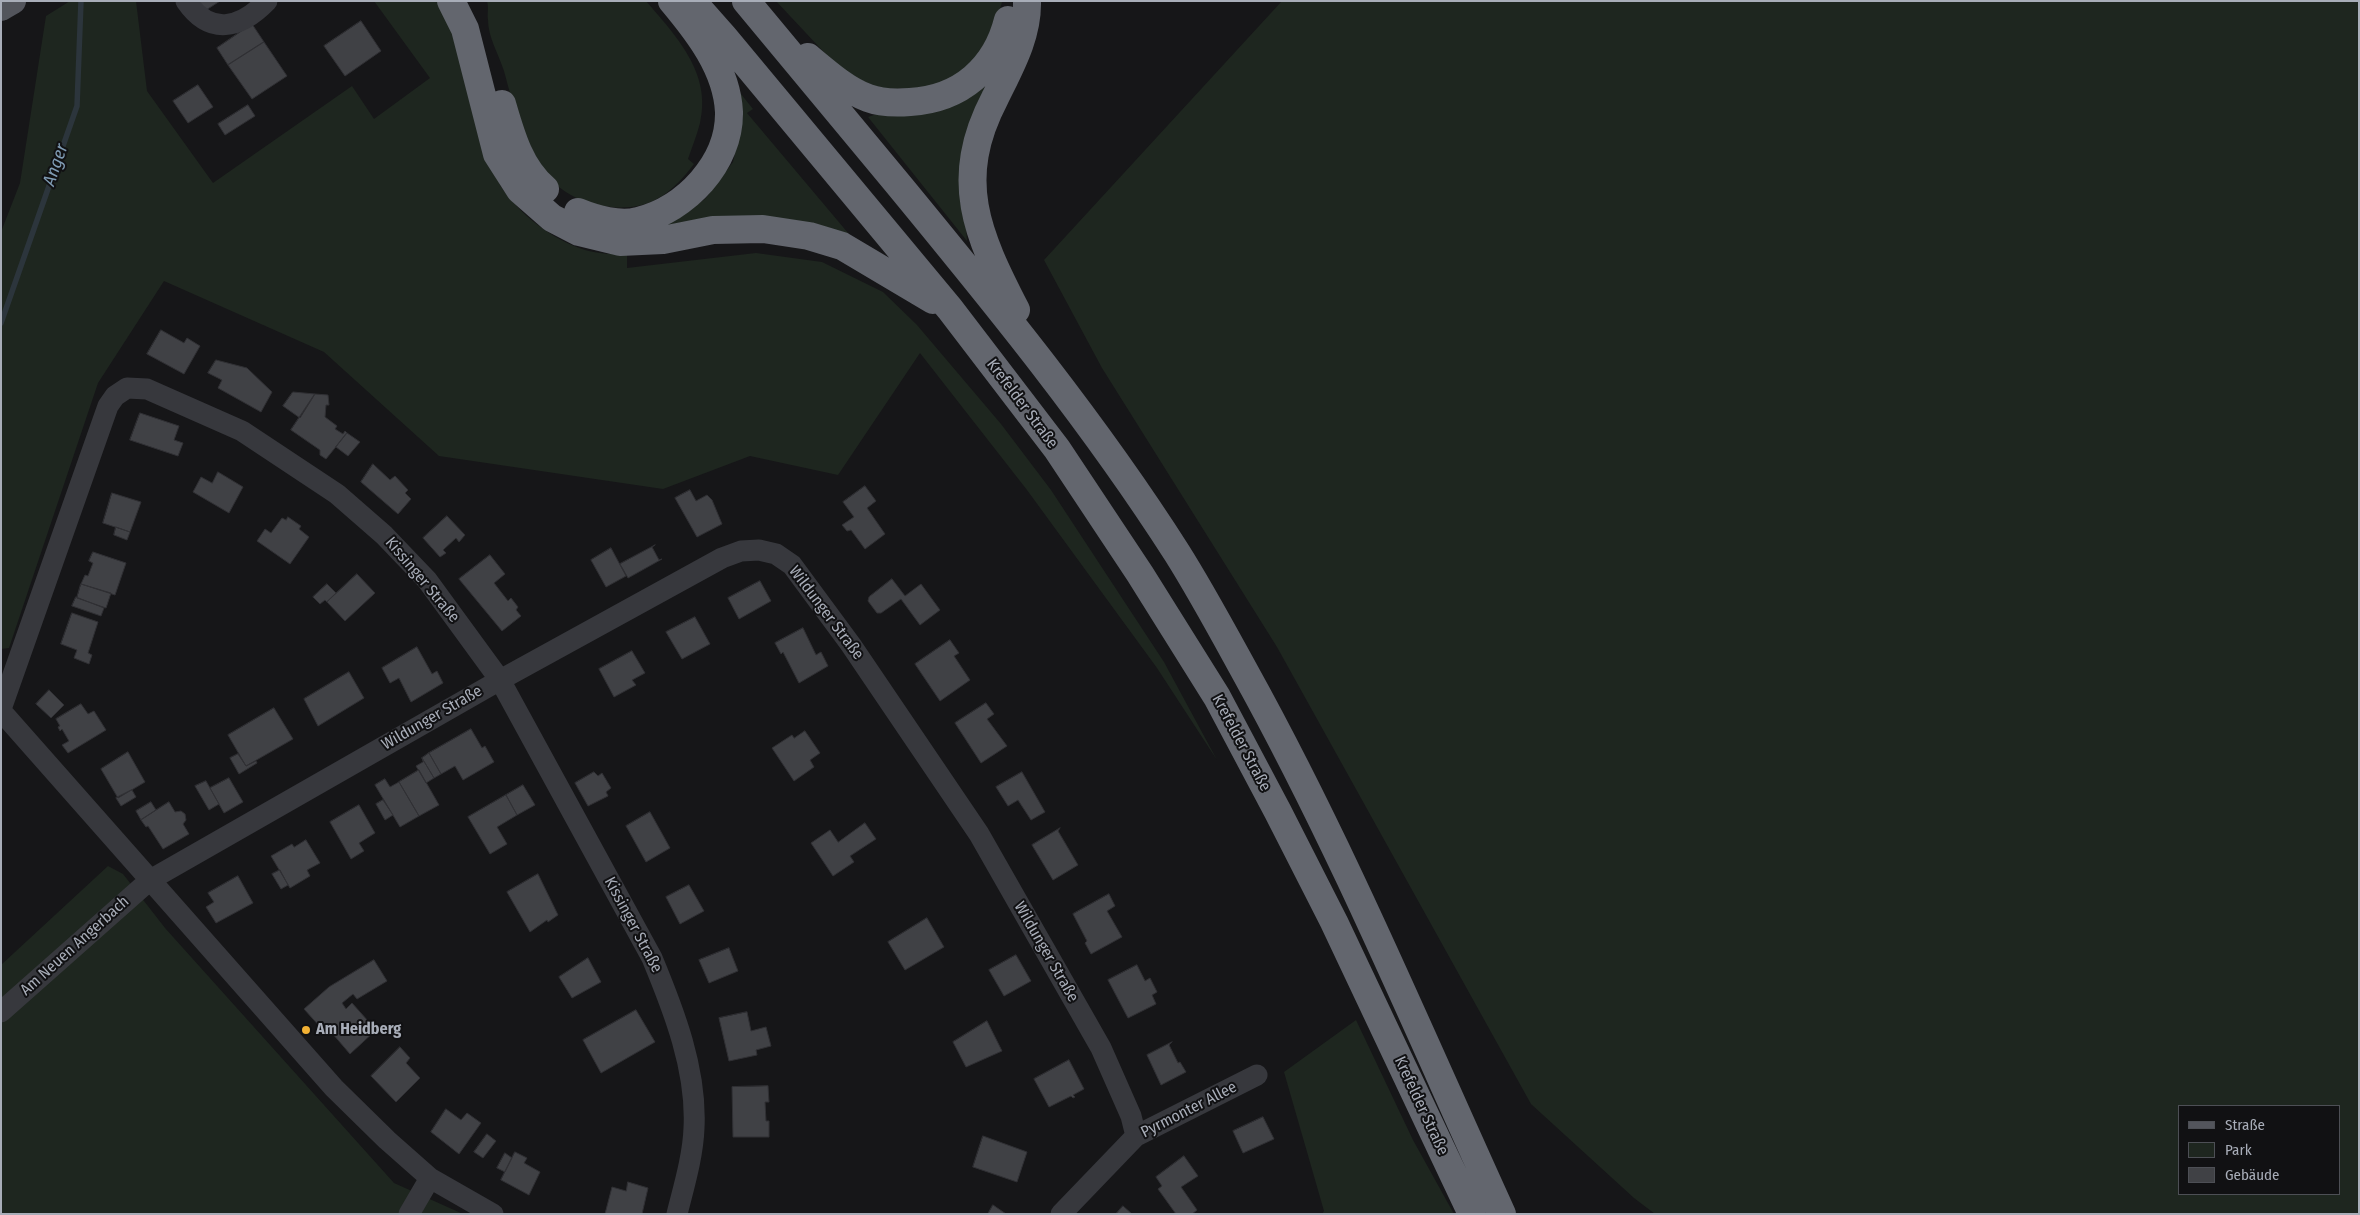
<!DOCTYPE html>
<html>
<head>
<meta charset="utf-8">
<style>
	body { margin:0 }
	#map { position:relative; width:2360px; height:1215px; overflow:hidden; background:#161618; font-family:"Fira Sans Condensed",sans-serif }
	canvas { display:block }
	.frame { position:absolute; inset:0; border:2px solid #a8adb8; pointer-events:none }
	.legend { position:absolute; left:2178px; top:1105px; width:162px; height:90px; box-sizing:border-box; background:#111113; border:1px solid #4d4f55; margin:0; padding:6px 9px; list-style:none; font-size:15px; color:#a8adb8 }
	.legend li { display:flex; align-items:center; gap:10px; height:25px }
	.legend b { width:25px; border:1px solid #4d4f55 }
</style>
</head>
<body>
<div id="map">
<canvas width="2360" height="1215"></canvas>
<div class="frame"></div>
<ul class="legend">
<li><b style="height:6px;background:#53555c"></b>Straße</li>
<li><b style="height:14px;background:#1e261f"></b>Park</li>
<li><b style="height:14px;background:#404145"></b>Gebäude</li>
</ul>
</div>
<script>
const context = document.querySelector('canvas').getContext('2d');
context.lineJoin = 'round';
function fill(path, color) { context.fillStyle = color; context.fill(path, 'evenodd'); }
function stroke(path, color, width, dash) { context.strokeStyle = color; context.lineWidth = width; context.lineCap = dash ? 'butt' : 'round'; context.setLineDash(dash || []); context.stroke(path); }
function label(font, color, halo, rows, align = 'center') {
  context.font = font + ' "Fira Sans Condensed",sans-serif'; context.lineWidth = 4; context.setLineDash([]); context.textBaseline = 'middle'; context.strokeStyle = halo; context.fillStyle = color; for (const [text, x, y, turn = 0] of rows) {
    context.save(); context.translate(x, y); context.rotate((+turn || 0) * Math.PI / 180); context.textAlign = isNaN(turn) ? turn : align; if (halo) context.strokeText(text, 0, 0); context.fillText(text, 0, 0); context.restore();
  }
}
fill(new Path2D(`
	M70,1H136L147,91L213,183L352,86L374,119L430,78L374,1H443L500,185C519,214 551,239 585,250C598,254 613,254 627,255V268L756,253L822,262L883,292L917,325L1001,424L1051,490L1164,662L1217,760L1157,668L1027,490L920,353L838,475L750,456L663,489L439,456L324,352L164,281L98,383L9,648L1,649V232L20,183L46,16Z
	M487,1H646C676,36 712,73 700,123C697,135 692,147 688,159L694,164C672,193 650,211 611,207C535,199 521,133 504,71C499,55 488,37 488,20C487,13 489,8 487,1Z
	M776,1H1002V2L993,34L964,74L934,88L884,89L860,80L834,63Z
	M1282,1H2359V1214H1655L1634,1198L1531,1104L1277,647L1102,368L1044,260ZM2179,1106H2339V1194H2179Z
	M994,73L963,186L967,241L868,117Z
	M737,89L753,109L747,113L859,246L651,230L693,207L705,199L733,162L743,117Z
	M108,866L123,874L165,928L394,1183L463,1214H1V965Z
	M1356,1020L1413,1140L1454,1214H1322L1324,1211L1284,1072Z`), '#1e261f');
stroke(new Path2D(`
	M1,323L77,106L81,1`), '#2c353c', 5.5);
const building = new Path2D(`
	M195,1H220L203,12Z
	M361,21L381,51L345,76L324,46Z
	M252,24L264,42L228,65L217,48Z
	M264,42L287,76L252,99L228,65Z
	M198,85L213,107L188,123L173,101Z
	M248,105L255,116L225,135L218,124Z
	M161,330L184,343L187,338L200,346L184,374L147,354Z
	M216,360L247,368L272,392L261,412L218,388L222,380L208,373Z
	M293,392L315,394L300,418L283,406Z
	M315,394L328,395L329,405H326L325,417L337,426L335,429L343,434L345,431L347,433L326,459L320,455V450L291,430Z
	M140,413L179,426L174,440L183,443L178,456L130,440Z
	M347,433L360,442L348,456L336,447Z
	M373,464L390,480L395,476L408,490L405,493L411,499L398,514L361,482Z
	M218,472L243,487L229,513L193,492L201,477L212,483Z
	M865,486L876,501L867,508L885,534L865,549L851,530L847,531L842,525L854,517L843,502Z
	M690,490L696,501L707,495L712,500L722,524L697,537L675,498Z
	M112,493L141,502L130,532L103,523Z
	M447,516L465,535L459,542L456,538L443,550L446,553L440,557L423,538Z
	M288,517L301,526L299,529L309,537L290,564L257,541L265,529L271,533L282,518L286,520Z
	M116,527L130,532L127,540L114,535Z
	M655,545L652,547L659,560L662,559L628,578L620,564Z
	M611,548L626,576L606,587L591,560Z
	M93,552L126,563L115,595L81,584L85,575L88,576L93,563L89,561Z
	M490,555L505,574L494,583L508,601L511,598L518,607L516,610L521,616L502,631L459,579Z
	M357,574L375,593L345,621L327,602Z
	M892,579L905,596L921,584L940,610L920,625L901,599L881,613H877L868,601L869,597Z
	M760,581L771,601L739,619L728,598Z
	M81,584L111,593L106,608L77,598Z
	M327,584L336,593L327,602L325,600L320,604L313,597Z
	M76,597L104,608L101,616L72,606Z
	M72,613L98,622L88,653L92,655L89,664L74,658L77,650L61,644Z
	M695,617L710,644L682,659L666,632Z
	M803,628L816,655L821,652L828,666L799,683L783,652L781,654L775,643Z
	M950,640L959,653L954,656L970,680L940,701L915,664Z
	M417,647L432,674L437,671L443,683L411,702L399,678L390,683L382,668Z
	M632,651L645,673L632,680L636,685L614,697L599,669Z
	M349,672L364,698L318,726L304,699Z
	M49,690L64,705L51,718L36,704Z
	M986,703L994,714L987,719L1007,746L981,763L955,723Z
	M81,704L88,714L94,711L106,730L68,753L62,745L69,741L62,729L60,731L58,727L60,726L56,719Z
	M274,708L293,739L246,766L228,735Z
	M471,729L482,748L485,746L494,762L463,780L455,766L441,774L429,753Z
	M805,731L820,753L810,760L814,767L794,781L772,748L792,735L794,738Z
	M128,752L145,782L118,798L101,769Z
	M429,753L441,774L434,778L422,758Z
	M238,754L246,766L256,761L257,763L239,774L230,758Z
	M422,758L434,778L426,783L416,766L423,762Z
	M419,770L439,805L419,816L399,782Z
	M594,772L598,776L602,773L611,788L606,792L608,796L588,806L575,783Z
	M1022,772L1045,812L1031,820L1018,800L1008,806L996,787Z
	M229,778L243,802L224,813L210,788Z
	M385,779L390,787L399,782L419,816L400,827L375,785Z
	M206,781L219,804L209,810L195,786Z
	M523,785L535,805L517,815L506,795Z
	M132,790L136,797L121,806L116,798Z
	M506,795L517,815L497,827L507,844L490,854L468,817Z
	M383,800L393,815L385,820L376,804Z
	M151,802L156,810L141,820L136,811Z
	M169,802L175,812L181,811L185,814L186,820L183,824L189,834L163,849L148,826L146,827L141,820Z
	M359,805L375,833L359,843L364,851L351,859L330,822Z
	M650,812L670,848L646,862L626,826Z
	M865,823L876,839L850,856L854,862L833,876L811,843L830,830L838,842Z
	M1060,828L1058,831L1078,865L1053,880L1032,845Z
	M306,840L320,863L307,870L310,876L290,888L271,856L292,844L294,847Z
	M280,870L288,885L281,889L272,874Z
	M538,874L558,915L548,922L547,920L530,932L507,892Z
	M238,876L253,903L216,923L206,907L214,902L208,893Z
	M689,885L704,911L680,924L666,897Z
	M1109,894L1115,906L1107,911L1122,937L1091,954L1085,943L1087,941L1073,914Z
	M927,918L944,947L905,970L888,942Z
	M729,948L738,971L709,983L699,960Z
	M1016,955L1031,981L1004,996L989,970Z
	M588,958L601,982L572,998L559,977Z
	M374,960L387,981L357,999L353,994L342,1003L346,1009L352,1003L376,1030L350,1054L326,1026L322,1029L304,1009L329,987Z
	M1137,965L1145,981L1150,978L1157,992L1152,995L1156,1004L1128,1018L1108,980Z
	M636,1010L655,1042L601,1073L583,1040Z
	M747,1012L751,1031L766,1027L771,1046L756,1050L757,1055L729,1061L719,1018Z
	M987,1021L1002,1051L966,1067L953,1042Z
	M1172,1042L1169,1045L1178,1063L1180,1062L1186,1072L1161,1085L1147,1055Z
	M400,1047L410,1058L406,1063L420,1078L396,1102L371,1076Z
	M1069,1060L1084,1089L1073,1095L1075,1097L1073,1098L1071,1096L1049,1107L1034,1079Z
	M768,1086L769,1102H765L766,1121H769V1137H733L732,1087Z
	M446,1109L461,1120L467,1113L481,1123L459,1154L431,1132Z
	M1263,1117L1274,1139L1243,1153L1233,1131Z
	M487,1134L496,1141L483,1158L474,1152Z
	M983,1136L1027,1152L1017,1182L973,1167Z
	M515,1152L527,1158L524,1163L540,1172L529,1195L501,1180Z
	M505,1153L512,1158L505,1172L497,1168Z
	M1184,1156L1198,1176L1181,1187L1197,1210L1192,1214H1176L1158,1189L1162,1186L1156,1177Z
	M628,1182L648,1188L642,1214H605L612,1187L626,1191Z
	M993,1205L1006,1214H988Z
	M1123,1206L1132,1214H1116Z`);
fill(building, '#404145');
stroke(building, '#303034', 1);
stroke(new Path2D(`
	M186,1C210,36 240,29 267,1
	M1,709L108,406L115,396L127,388L147,389L242,431L337,494L384,535L427,580L500,680L652,958C674,1011 697,1070 694,1128C693,1156 684,1186 677,1214
	M1,711L334,1088L387,1140L430,1178L493,1214
	M1,1012L150,880L500,680L722,558L741,551L759,550L776,554L792,565L851,645L979,834L1101,1048L1131,1116L1136,1136
	M409,1214L430,1178
	M1061,1214L1136,1136L1257,1075`), '#37383d', 21);
stroke(new Path2D(`
	M1,8L13,1`), '#53555c', 26);
stroke(new Path2D(`
	M451,1L465,29L497,154L520,190L552,218L579,232L620,242L663,240L713,230L763,229L809,236L842,246L933,300
	M692,1L723,36L950,309L1057,449L1140,574L1217,697L1278,812L1334,922L1472,1214
	M746,1C797,62 847,123 898,184C996,303 1094,423 1177,553C1201,591 1223,632 1245,672C1342,847 1419,1032 1502,1214
	M808,57C826,72 846,90 868,98C881,103 897,103 910,102C961,99 996,68 1008,20
	M502,104C511,135 520,168 545,189
	M578,212C595,219 620,226 638,221C686,209 730,163 729,112C727,69 698,32 672,1
	M1016,310C977,234 952,180 995,98C1010,67 1028,36 1027,1`), '#63666e', 28);
for (const [x, y, r, color] of [
	[306,1030,5,"#f2b134"]
]) { const dot = new Path2D(); dot.arc(x, y, r, 0, 2 * Math.PI); context.fillStyle = color; context.fill(dot); stroke(dot, '#111113', 2); }
label('16px', '#a8adb8', '#111113', [
	["Krefelder Straße",1022,404,53],
	["Kissinger Straße",422,580,50],
	["Wildunger Straße",826,613,53],
	["Wildunger Straße",432,718,-30],
	["Krefelder Straße",1241,743,62],
	["Kissinger Straße",633,925,62],
	["Am Neuen Angerbach",75,946,-42],
	["Wildunger Straße",1046,952,60],
	["Krefelder Straße",1421,1106,65],
	["Pyrmonter Allee",1189,1110,-27]
]);
label('bold 16px', '#a8adb8', '#111113', [
	["Am Heidberg",316,1030]
], 'left');
label('italic 18px', '#7f9bb3', '#111113', [
	["Anger",56,165,-71]
]);
</script>
</body>
</html>
